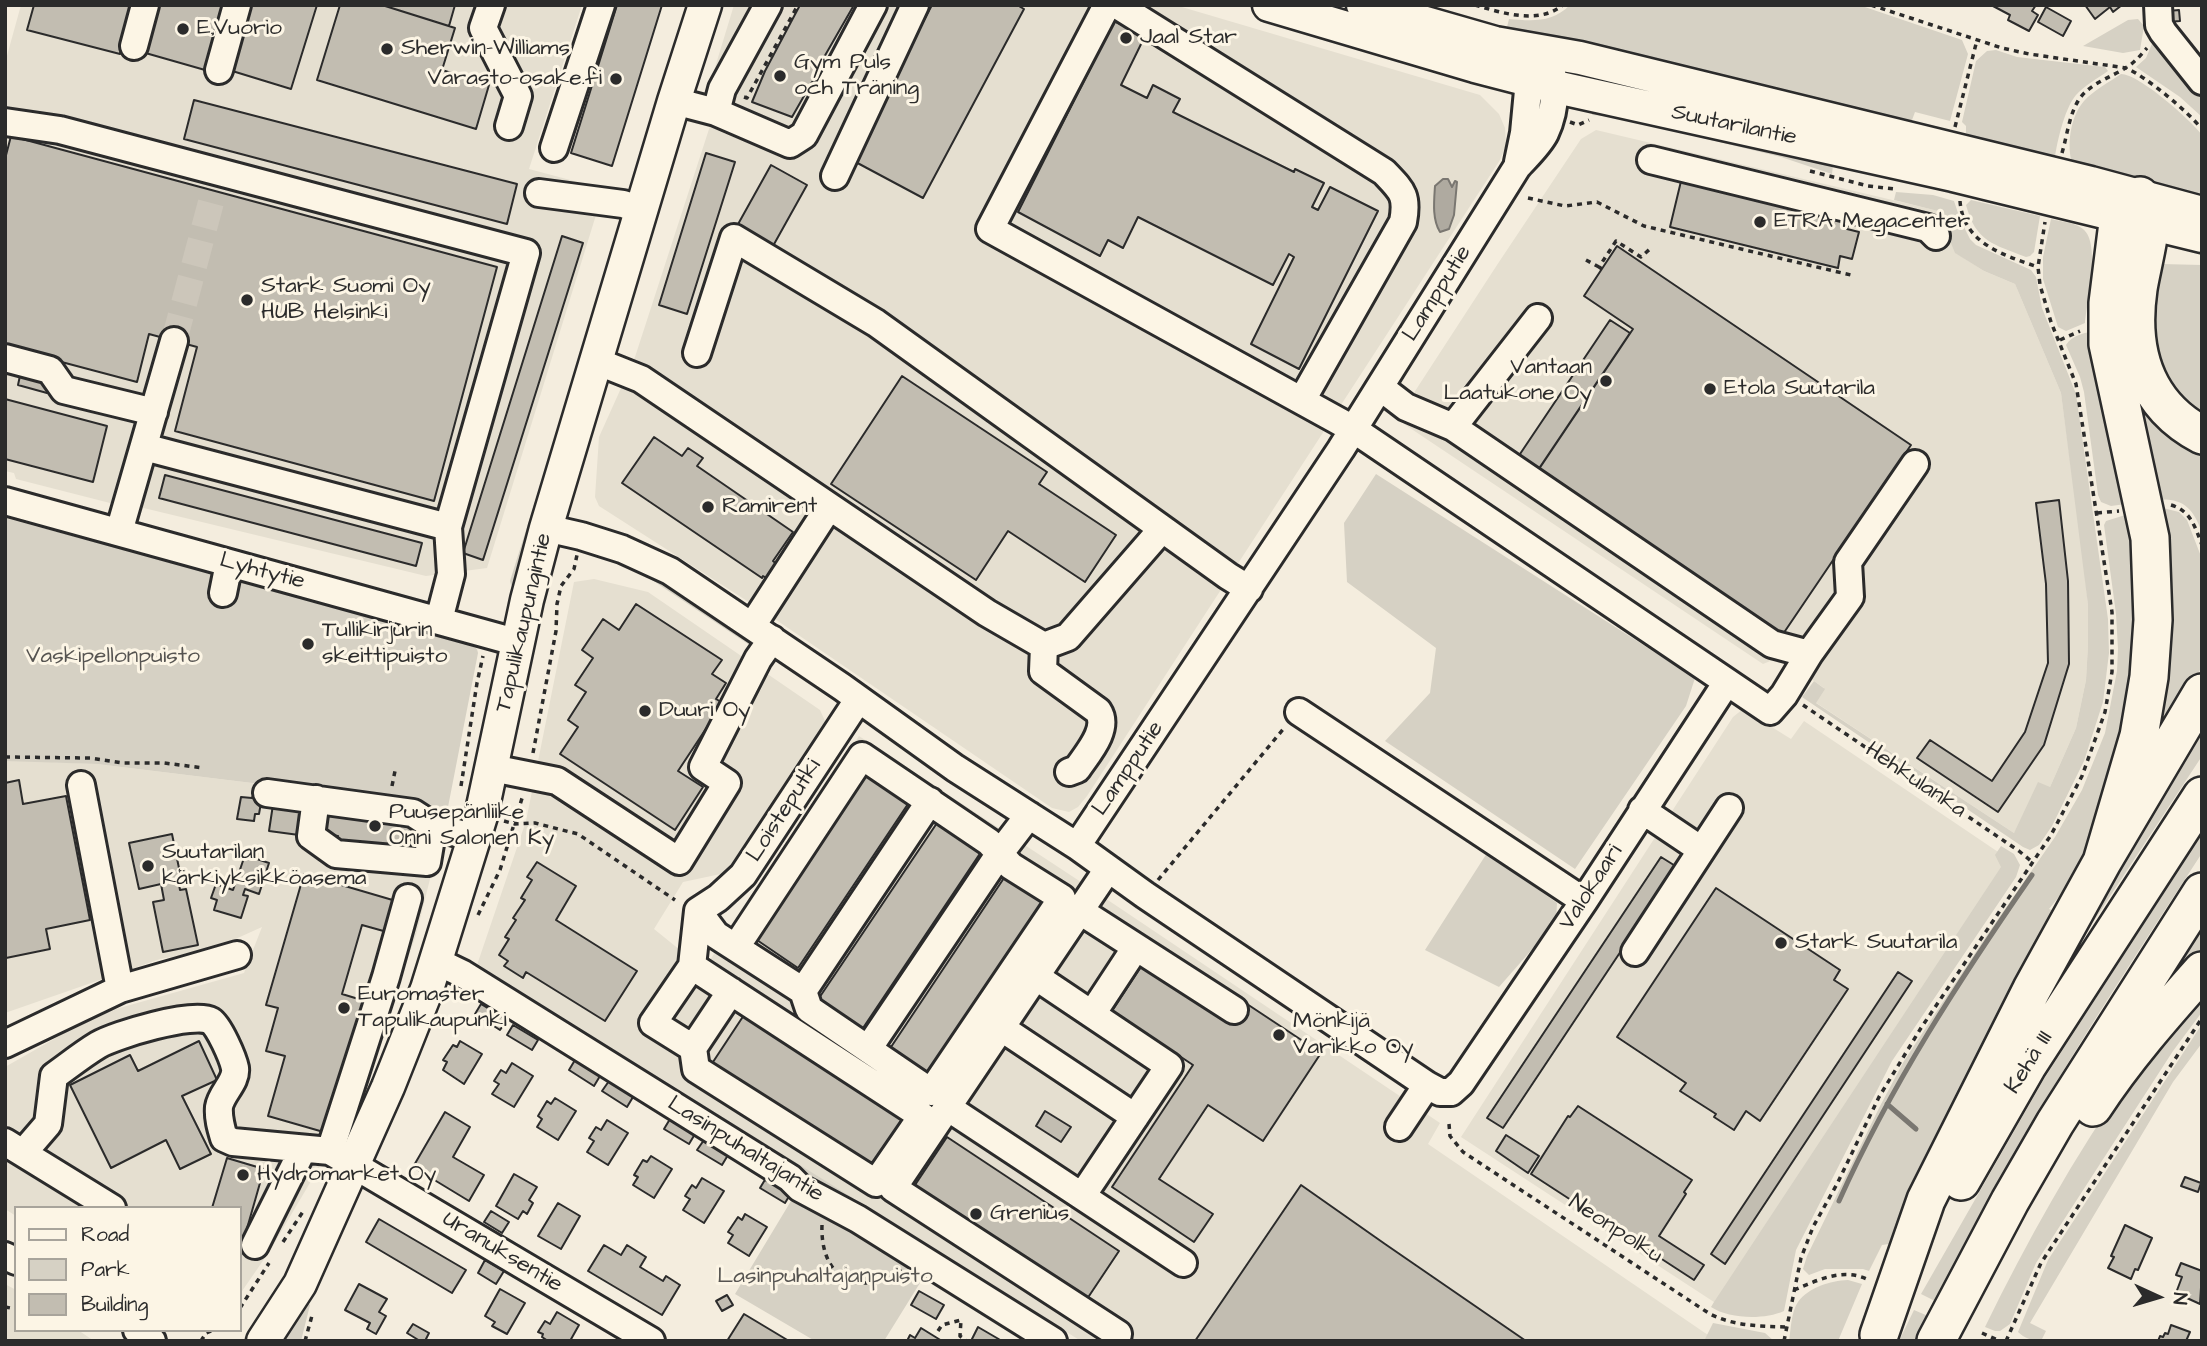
<!DOCTYPE html>
<html>
<head>
<meta charset="utf-8">
<style>
	body { margin:0 }
	#map { position:relative; width:2207px; height:1346px; overflow:hidden; background:#f4edde; font-family:"Architects Daughter",sans-serif }
	canvas { display:block }
	.frame { position:absolute; inset:0; border:7px solid #2b2b2b; pointer-events:none }
	.legend { position:absolute; left:14px; top:1206px; width:228px; height:126px; box-sizing:border-box; background:#fcf5e5; border:2px solid #a8a49b; margin:0; padding:9px 12px; list-style:none; font-size:21px; color:#2b2b2b }
	.legend li { display:flex; align-items:center; gap:14px; height:35px }
	.legend b { width:35px; border:2px solid #a8a49b }
	.north { position:absolute; left:2123px; top:1262px; width:70px; height:70px; -webkit-text-stroke:5px #fcf5e5; paint-order:stroke; rotate:94deg; font-size:19px; font-weight:700; line-height:28px; text-align:center; color:#2b2b2b }
	.north::after { content:''; display:block; margin:auto; width:24px; height:32px; background:#2b2b2b; clip-path:polygon(50% 0,100% 100%,50% 72%,0 100%) }
</style>
</head>
<body>
<div id="map">
<canvas width="2207" height="1346"></canvas>
<div class="frame"></div>
<ul class="legend">
<li><b style="height:9px;background:#fcf5e5"></b>Road</li>
<li><b style="height:19px;background:#d6d1c4"></b>Park</li>
<li><b style="height:19px;background:#c2bdb1"></b>Building</li>
</ul>
<div class="north">N</div>
</div>
<script>
const context = document.querySelector('canvas').getContext('2d');
context.lineJoin = 'round';
function fill(path, color) { context.fillStyle = color; context.fill(path, 'evenodd'); }
function stroke(path, color, width, dash) { context.strokeStyle = color; context.lineWidth = width; context.lineCap = dash ? 'butt' : 'round'; context.setLineDash(dash || []); context.stroke(path); }
function label(font, color, halo, rows, align = 'center') {
  context.font = font + ' "Architects Daughter",sans-serif'; context.lineWidth = 6; context.setLineDash([]); context.textBaseline = 'middle'; context.strokeStyle = halo; context.fillStyle = color; for (const [text, x, y, turn = 0] of rows) {
    context.save(); context.translate(x, y); context.rotate((+turn || 0) * Math.PI / 180); context.textAlign = isNaN(turn) ? turn : align; if (halo) context.strokeText(text, 0, 0); context.fillText(text, 0, 0); context.restore();
  }
}
fill(new Path2D(`
	M21,5H582L529,169L604,189L487,568L426,576L127,504L110,503L16,479L14,473L5,471V63Z
	M734,5H1175L1480,95L1499,114L1505,128L1506,145L1500,160L1087,796L1078,807L1069,812L1052,808L769,615L599,506L595,497L599,437L635,357L710,126L699,120Z
	M1596,130L1939,211L1956,253L1984,271L2015,284L2061,393L2083,556L2088,605V645L2086,680L2076,728L2050,787L2014,833L1815,702L1824,688L1780,657L1763,664L1404,424L1406,405L1497,265L1581,139Z
	M594,579L648,592L820,710L825,721V731L730,872L683,882L654,929L680,950L706,966L859,736L1084,884L1440,1123L1428,1144L1708,1335L1704,1341H1081L477,965L526,821L574,582Z
	M1743,709L1791,739L1804,721L2013,862L1719,1309L1714,1302L1461,1137L1733,717Z
	M5,760L97,764L448,807L416,935L379,1041L336,1139L269,1252L240,1294V1208H16V1216L5,1209V1067L98,1014L244,973L262,927L211,950L160,959L5,1013Z
	M5,1284L16,1290V1330H78L94,1341H5Z`), '#e5dfd0');
fill(new Path2D(`
	M1570,5H1859L1962,40L1968,54L1950,121L1915,112L1912,120H1872L1506,31L1509,19C1532,21 1552,23 1570,5Z
	M2138,19L2144,26L2140,50L2123,53L2083,46L2128,20Z
	M2156,34L2202,89V117L2180,97L2136,67L2146,58Z
	M1996,50L2017,57L2105,67L2108,71C2098,78 2084,86 2076,95C2064,109 2056,146 2054,164L2017,156L1966,133V126L1962,122L1976,61L1987,51Z
	M2121,74C2139,74 2191,120 2202,135V197L2073,166C2066,147 2070,117 2084,101C2094,90 2108,83 2121,74Z
	M1593,110L1786,147L1833,165L1832,174L1781,157L1616,117L1592,115Z
	M1896,192L1933,195L1954,201L1960,219L1970,239L1976,245L2031,270L2036,277L2042,308L2076,394L2108,619L2109,653L2103,702L2084,761L2052,826L2039,845L2030,850L2023,847L1802,697L1814,681L1825,689L1816,703L2014,833L2038,782L2050,787L2076,728L2086,680L2088,645V605L2061,393L2015,284L1984,271L1955,253L1938,211L1894,200Z
	M1971,200L2040,216L2034,252L2030,256L2026,257C1993,244 1976,242 1966,205Z
	M2051,219C2061,222 2075,222 2083,229C2101,243 2087,302 2085,323L2066,331L2058,327L2043,279V257Z
	M2161,264L2202,265V420L2161,377L2148,325Z
	M2127,326L2202,446V533C2193,506 2181,497 2154,500Z
	M2097,331L2133,503L2111,506L2101,502L2098,495L2084,392L2080,377L2066,345C2072,335 2086,332 2097,331Z
	M577,368H584L520,589L511,585L510,581Z
	M1376,474L1695,678L1686,706L1575,869L1385,741L1430,693L1436,648L1347,582L1344,523Z
	M2163,508L2179,512L2187,520L2202,559V665L2189,696L2151,759L2155,509Z
	M2135,512L2137,689L2091,840L2061,894L2049,909L2054,911C1998,1021 1949,1137 1889,1244L1882,1245L1869,1271L1863,1269H1825L1809,1275L1803,1269L1807,1256L1879,1108L1904,1061L1987,935L2055,837L2082,790L2105,733L2117,671L2118,649L2116,614L2104,525L2106,521Z
	M5,518L463,640L477,649L478,653L448,807L97,764L5,761Z
	M652,573L758,642L754,648L649,578Z
	M2202,706V756L2027,1023Z
	M2202,833V853C2107,999 2012,1145 1935,1301L1921,1294L2044,1079Z
	M2001,846L2014,854L2020,865L2016,877L1892,1061L1796,1250L1784,1311C1764,1320 1729,1319 1711,1307L1714,1302L2001,867L1995,855Z
	M1487,853L1557,903L1556,922L1499,987L1425,950Z
	M1132,895L1342,1038L1338,1044L1128,901Z
	M2202,929V955L2148,1010Z
	M2202,987V1012L2173,1051L2036,1263L2010,1324L2000,1331H1995L1985,1327C2027,1241 2074,1157 2129,1078C2151,1047 2177,1017 2202,987Z
	M2202,1024V1043L2173,1082L2030,1323L2046,1331L2041,1341C2033,1341 2024,1338 2018,1332L2048,1260Z
	M616,1051L853,1198L850,1203L611,1057Z
	M797,1191L928,1270L884,1341H815L735,1294Z
	M1848,1280L1862,1284L1838,1341H1789C1791,1329 1791,1312 1798,1302C1809,1287 1830,1281 1848,1280Z
	M308,1303L310,1305L301,1341H280Z
	M1914,1310L1928,1316L1916,1341H1899Z
	M1713,1323L1765,1333L1774,1341H1704Z`), '#d6d1c4');
const water = new Path2D(`
	M1443,179H1448L1452,187L1455,181L1457,182L1454,215L1449,229L1440,232C1432,219 1434,201 1435,186Z`);
fill(water, '#afaaa0');
stroke(water, '#7a7771', 2);
stroke(new Path2D(`
	M1887,1104L1916,1129
	M1839,1201C1891,1085 1960,979 2032,875`), '#7a7771', 5);
const building = new Path2D(`
	M34,5H132L120,54L27,30Z
	M155,5H223L205,70L142,52Z
	M249,5H317L291,89L229,70Z
	M340,5H382L455,28L442,70L489,85L476,129L317,80Z
	M382,5H455L449,26Z
	M617,5H662L612,166L571,153Z
	M800,5H854L823,59L835,65L822,87L812,82L792,117L752,102L765,71Z
	M932,5H1017L1024,9L923,198L850,159Z
	M2036,5L2032,11L2038,15L2029,31L2008,20L2010,15L1993,6Z
	M2085,5H2122L2113,12L2110,7L2095,19Z
	M2046,7L2071,21L2063,36L2038,22Z
	M2179,10L2180,21L2168,22V11Z
	M1114,21L1145,36L1121,85L1147,98L1153,85L1180,99L1173,112L1294,172L1295,169L1324,183L1312,207L1318,210L1330,187L1378,211L1299,369L1251,344L1294,257L1289,254L1273,285L1138,217L1123,248L1108,240L1100,256L1018,212Z
	M194,100L517,184L507,224L184,139Z
	M11,136L497,267L434,501L175,431L197,347L149,334L137,382L5,347V159Z
	M706,153L735,162L687,314L659,305Z
	M771,165L807,185L773,246L737,226Z
	M1682,177L1850,218L1847,229L1859,232L1852,259L1840,256L1838,268L1670,227Z
	M562,236L583,243L483,560L463,553Z
	M1617,246L1911,445L1781,637L1537,472L1633,329L1584,296Z
	M1610,320L1630,333L1538,470L1518,457Z
	M21,371L49,383L47,393L18,385Z
	M902,376L1047,472L1039,484L1116,535L1085,582L1008,531L976,580L831,484Z
	M5,399L107,426L93,482L5,459Z
	M654,437L682,456L688,448L703,458L697,466L793,532L773,561L779,566L770,580L763,576L762,578L622,483Z
	M165,475L422,543L416,566L159,498Z
	M2059,500L2068,581L2069,664L2044,745L1998,812L1917,758L1930,740L1992,781L2025,732L2048,663L2046,584L2036,503Z
	M636,604L722,660L712,674L726,683L716,699L723,703L678,771L703,787L675,830L560,754L578,727L568,720L586,692L575,685L593,658L582,650L603,619L619,630Z
	M868,768L912,798L798,968L754,938Z
	M19,780L23,804L66,796L90,920L46,929L50,949L6,958L5,783Z
	M253,796L262,797L259,814H255L254,821L237,819L241,797L252,798Z
	M274,798L304,803L299,835L269,831Z
	M324,806L413,821L410,840L415,841L413,856L336,848L338,836L320,834Z
	M937,823L981,852L861,1031L817,1001Z
	M172,834L181,878L178,879L180,890L186,889L198,945L163,952L153,902L164,900L161,884L139,889L129,843Z
	M245,855L269,863L259,894L245,889L243,895L248,896L241,918L214,910L217,900L211,898L216,884L233,890Z
	M1661,857L1677,867L1503,1128L1487,1118Z
	M537,862L576,886L556,920L637,971L605,1021L526,972L523,978L504,966L508,961L499,955L509,939L505,937L516,920L513,918L525,900L521,898L532,880L527,877Z
	M304,874L396,901L387,932L362,925L342,994L365,1001L327,1133L268,1116L285,1056L266,1051L278,1008L266,1005Z
	M1006,875L1048,903L931,1078L889,1050Z
	M1716,888L1840,970L1834,980L1848,989L1760,1121L1746,1111L1734,1130L1714,1117L1716,1114L1680,1091L1686,1083L1617,1037Z
	M1144,962L1235,1023L1247,1004L1321,1053L1263,1141L1208,1105L1159,1179L1213,1214L1194,1242L1112,1187L1193,1065L1112,1011Z
	M1898,972L1912,981L1725,1264L1711,1254Z
	M481,1004L507,1020L500,1030L475,1014Z
	M744,1015L910,1123L877,1174L711,1065Z
	M513,1025L538,1040L532,1050L507,1035Z
	M199,1041L217,1080L182,1096L211,1154L180,1169L166,1140L111,1168L70,1085L130,1055L138,1071Z
	M460,1041L482,1054L464,1084L443,1070L447,1062L443,1060L453,1045L457,1047Z
	M575,1060L600,1076L594,1086L569,1070Z
	M512,1063L533,1076L514,1107L492,1094L499,1084L494,1081L501,1070L506,1073Z
	M609,1081L633,1097L627,1107L602,1091Z
	M555,1098L576,1111L558,1140L537,1127L542,1119L538,1116L547,1101L551,1104Z
	M1578,1106L1692,1180L1684,1192L1686,1194L1659,1236L1704,1265L1694,1280L1531,1174L1568,1116L1570,1117Z
	M1045,1111L1071,1127L1061,1142L1036,1126Z
	M445,1112L470,1127L453,1157L484,1175L469,1201L413,1167Z
	M670,1119L695,1134L689,1144L664,1129Z
	M607,1120L628,1133L608,1165L587,1152L594,1141L589,1138L596,1127L601,1130Z
	M1506,1135L1539,1156L1528,1173L1496,1151Z
	M947,1137L1119,1251L1083,1305L911,1191Z
	M704,1140L728,1155L722,1165L697,1150Z
	M651,1156L672,1169L654,1198L633,1185L638,1177L634,1175L643,1160L647,1162Z
	M227,1158L264,1169L240,1253V1208H212Z
	M514,1174L537,1187L529,1200L533,1203L527,1214L523,1211L518,1219L496,1206Z
	M2185,1177L2201,1183L2198,1192L2181,1186Z
	M702,1178L724,1191L704,1223L683,1210L690,1199L685,1196L692,1185L696,1188Z
	M766,1178L791,1193L785,1203L760,1188Z
	M1301,1185L1385,1244L1526,1341H1195Z
	M558,1203L580,1216L561,1249L538,1236Z
	M491,1211L509,1222L502,1233L484,1222Z
	M745,1214L767,1227L749,1256L728,1243L733,1235L728,1232L738,1217L742,1220Z
	M379,1219L466,1270L452,1293L366,1242Z
	M2125,1225L2152,1238L2138,1270L2135,1269L2131,1279L2108,1268L2114,1257L2111,1256Z
	M604,1245L621,1255L627,1245L646,1257L640,1267L663,1281L666,1276L680,1285L662,1315L588,1271Z
	M485,1260L504,1271L496,1284L478,1273Z
	M2181,1263L2202,1271L2200,1304L2176,1293L2182,1277L2176,1275Z
	M359,1284L387,1299L379,1312L386,1316L376,1334L367,1329L370,1323L345,1310Z
	M500,1289L525,1303L507,1334L492,1326L495,1322L485,1316Z
	M919,1291L944,1305L936,1319L911,1305Z
	M727,1295L733,1305L722,1311L716,1301Z
	M557,1312L579,1325L570,1341H548L542,1337L543,1334L538,1332L545,1321L550,1324Z
	M744,1314L789,1341H727Z
	M413,1324L429,1333L425,1341H420L407,1333Z
	M2171,1325L2190,1332L2186,1341H2158L2160,1336L2163,1337L2165,1333L2168,1334Z
	M978,1327L1002,1341H971Z
	M921,1328L942,1341H907L910,1335L915,1338Z`);
fill(building, '#c2bdb1');
stroke(building, '#2b2b2b', 2);
stroke(new Path2D(`
	M174,341L214,191`), '#ccc6ba', 26, [26, 13]);
const minor = new Path2D(`
	M491,5L483,28L518,96L509,126
	M1107,5L990,229L1353,429L1770,711L1784,695L1809,654L1850,597L1848,562L1915,464
	M1117,5L1384,172C1402,191 1408,195 1403,222L1302,400
	M2158,5L2159,25L2163,32L2202,81
	M134,46L145,5
	M219,70L237,5
	M674,101L716,112L790,144L804,135L873,5
	M716,112L722,89L768,5
	M5,122L60,130L526,253L448,527L451,574L439,620
	M554,148L601,5
	M1651,160L1928,228L1936,236
	M1518,162L1524,133L1529,80L1539,65
	M835,176L915,5
	M539,193L623,204L642,210
	M697,353L734,238L876,323L1228,576L1249,589
	M5,358L50,370L64,390L154,412
	M596,361L641,379L987,613L1044,646L1068,637L1162,529
	M1380,387L1406,407L1453,427L1772,644L1809,654
	M1453,427L1538,318
	M144,447L448,527
	M5,501L519,643
	M546,528L581,536L622,549L670,571L842,687L955,768L1077,846L1145,895L1427,1085L1440,1092H1451L1461,1083L1584,901L1727,682
	M119,532L174,341
	M223,593L229,563
	M752,626L829,507
	M1044,646L1043,671L1098,711C1110,729 1087,754 1077,769L1069,772
	M1299,712L1584,901
	M492,768L557,781L679,861L727,783L703,767L758,659L772,639
	M81,785L120,989
	M267,793L413,813L433,826L474,838
	M316,799L311,836L336,854L427,862L433,826
	M1642,810L1700,849
	M1077,846L1341,449L1517,167C1526,157 1539,145 1545,133C1555,112 1556,89 1551,67
	M1108,869L893,1188L1118,1334
	M698,911L716,935L803,991L809,1009L931,1092L1062,898L1011,866L989,842L862,756L736,947
	M698,911L718,898L743,875L858,700
	M1080,911L1234,1010
	M1635,952L1729,808
	M436,961L463,974L790,1178L800,1188L858,1219L1053,1341
	M692,966L922,1116L876,1183L696,1069L693,1048L653,1023L692,966L698,911
	M1035,976L1169,1066L1082,1196
	M803,991L930,801
	M1092,1014L1136,947
	M1000,1027L1135,1117
	M5,1044L120,989L237,955
	M693,1048L731,991
	M868,1049L1000,853L1029,815
	M947,1107L1183,1263
	M1399,1127L1427,1085
	M5,1142L112,1208
	M330,1151L386,977L408,898
	M23,1153L48,1124L54,1076C68,1066 83,1054 98,1045C115,1035 194,1011 211,1021C219,1026 233,1058 235,1068C237,1082 221,1093 219,1107C218,1118 221,1128 224,1138L233,1142L330,1151L651,1341
	M255,1245L303,1149
	M5,1256L16,1261
	M137,1330L152,1341`);
const major = new Path2D(`
	M1269,5L1475,66L1556,87L1953,175L2202,236
	M1363,5L1495,43L1580,58L2091,183L2202,213
	M263,1341L300,1284L388,1087L427,989L481,816L527,600L546,528L674,101L705,5`);
const highway = new Path2D(`
	M2102,862L2139,736L2149,677L2153,620L2150,538L2108,344V303L2119,215L2140,196C2143,203 2148,213 2149,221C2151,233 2140,274 2138,289C2129,351 2145,405 2202,435
	M2093,1107C2125,1058 2163,1015 2202,971
	M1961,1181L2027,1066L2202,796
	M1879,1335L1926,1200L2032,989L2102,862L2202,693
	M1936,1341L2010,1201L2055,1123L2202,892`);
stroke(minor, '#2b2b2b', 32);
stroke(major, '#2b2b2b', 37);
stroke(highway, '#2b2b2b', 42);
stroke(new Path2D(`
	M1475,5C1503,13 1538,25 1563,5
	M1871,5L2002,48L2029,54L2126,68C2147,77 2187,111 2202,129
	M744,97L747,98L798,5
	M1570,122L1578,125L1589,120
	M1955,127L1977,40
	M2062,153C2067,136 2069,116 2078,101C2088,84 2112,77 2127,67C2135,62 2141,55 2147,48
	M1810,171L1868,186L1895,189
	M1528,198L1565,206L1597,202L1644,226L1855,276
	M1960,201C1963,243 2003,255 2038,267
	M1586,260L1599,267
	M1602,269L1599,267L1616,241L1641,257L1651,248
	M2060,340L2080,331
	M2171,505C2191,511 2195,527 2202,545
	M2097,513L2119,511
	M1803,705L2019,851L2031,861
	M533,753L556,631L557,604L561,586L574,569L577,555
	M5,757L90,758L123,763H164L204,768
	M392,786L395,771
	M461,786L477,683L483,656
	M504,821L515,824L535,823L578,834L675,900
	M1158,880L1285,727
	M478,915L500,870L523,795
	M1449,1124L1450,1136L1463,1152L1710,1314C1734,1326 1759,1326 1785,1327
	M822,1225C820,1277 857,1300 901,1269
	M283,1242L304,1210
	M1794,1290C1818,1280 1843,1267 1869,1280
	M5,1307L16,1309
	M240,1308L269,1263
	M938,1331L942,1325L961,1320L960,1336L967,1341
	M1982,1333L2000,1341
	M201,1341L206,1333L213,1330
	M305,1341L313,1312
	M1784,1341L1801,1258L1813,1227L1837,1184L1879,1097L1921,1028L2051,835L2082,776L2105,712L2112,672V612L2076,384L2051,322L2040,285L2038,267L2045,222
	M2006,1341L2041,1263L2202,1018`), '#2b2b2b', 3.5, [5, 5]);
stroke(minor, '#fcf5e5', 26);
stroke(major, '#fcf5e5', 32);
stroke(highway, '#fcf5e5', 37);
for (const [x, y, r, color] of [
	[183,29,7,"#2b2b2b"],
	[1126,38,7,"#2b2b2b"],
	[387,49,7,"#2b2b2b"],
	[780,76,7,"#2b2b2b"],
	[616,79,7,"#2b2b2b"],
	[1760,222,7,"#2b2b2b"],
	[247,300,7,"#2b2b2b"],
	[1606,381,7,"#2b2b2b"],
	[1710,389,7,"#2b2b2b"],
	[708,507,7,"#2b2b2b"],
	[308,644,7,"#2b2b2b"],
	[645,711,7,"#2b2b2b"],
	[375,826,7,"#2b2b2b"],
	[148,866,7,"#2b2b2b"],
	[1781,943,7,"#2b2b2b"],
	[344,1008,7,"#2b2b2b"],
	[1279,1035,7,"#2b2b2b"],
	[243,1175,7,"#2b2b2b"],
	[976,1214,7,"#2b2b2b"]
]) { const dot = new Path2D(); dot.arc(x, y, r, 0, 2 * Math.PI); context.fillStyle = color; context.fill(dot); stroke(dot, '#fcf5e5', 2.5); }
label('23px', '#2b2b2b', '#fcf5e5', [
	["E.Vuorio",197,29],
	["Jaal Star",1140,38],
	["Sherwin-Williams",401,49],
	["Gym Puls",794,63],
	["och Träning",794,89],
	["Varasto-osake.fi",602,79,"right"],
	["ETRA Megacenter",1774,222],
	["Stark Suomi Oy",261,287],
	["HUB Helsinki",261,313],
	["Vantaan",1592,368,"right"],
	["Laatukone Oy",1592,394,"right"],
	["Etola Suutarila",1724,389],
	["Ramirent",722,507],
	["Tullikirjurin",322,631],
	["skeittipuisto",322,657],
	["Duuri Oy",659,711],
	["Puusepänliike",389,813],
	["Onni Salonen Ky",389,839],
	["Suutarilan",162,853],
	["kärkiyksikköasema",162,879],
	["Stark Suutarila",1795,943],
	["Euromaster",358,995],
	["Tapulikaupunki",358,1021],
	["Mönkijä",1293,1022],
	["Varikko Oy",1293,1048],
	["Hydromarket Oy",257,1175],
	["Grenius",990,1214]
], 'left');
label('23px', '#2b2b2b', '#fcf5e5', [
	["Suutarilantie",1734,126,12],
	["Lampputie",1438,294,-58],
	["Lyhtytie",262,572,15],
	["Tapulikaupungintie",525,623,-77],
	["Lampputie",1129,769,-56],
	["Hehkulanka",1915,781,34],
	["Loisteputki",785,811,-57],
	["Valokaari",1592,888,-57],
	["Kehä III",2030,1063,-58],
	["Lasinpuhaltajantie",745,1150,32],
	["Neonpolku",1615,1230,33],
	["Uranuksentie",502,1253,31]
]);
label('23px', '#565451', '#fcf5e5', [
	["Vaskipellonpuisto",113,657],
	["Lasinpuhaltajanpuisto",825,1277]
]);
</script>
</body>
</html>
